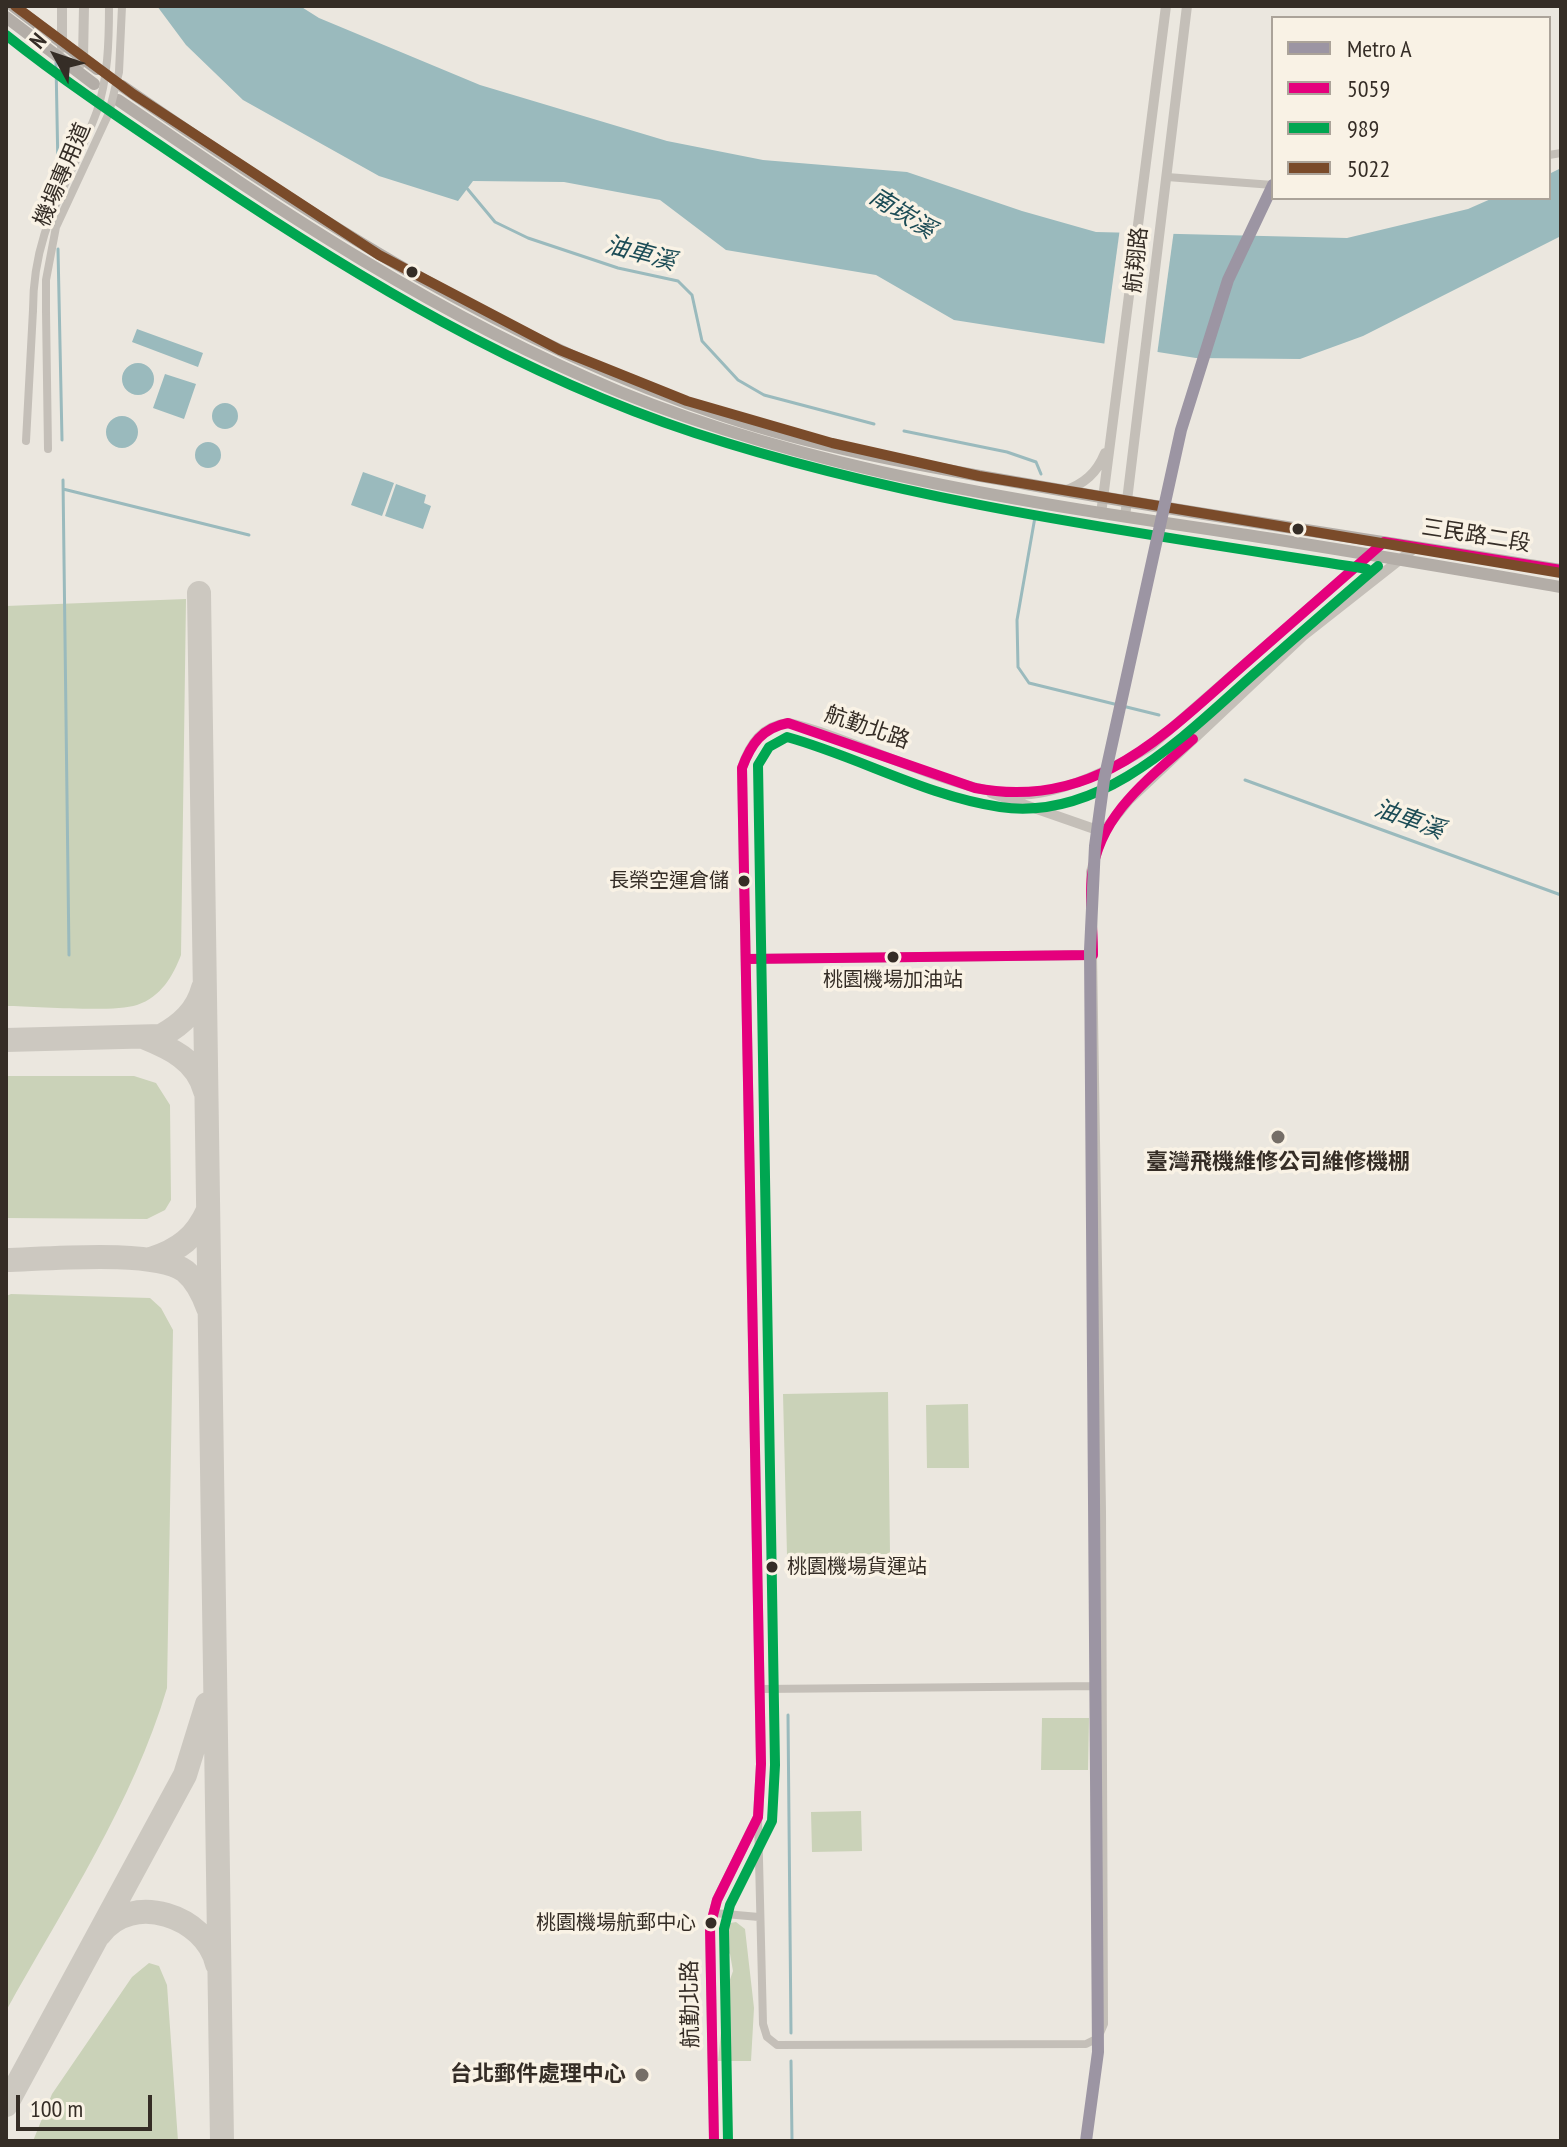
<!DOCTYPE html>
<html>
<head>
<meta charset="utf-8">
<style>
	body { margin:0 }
	#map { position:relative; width:1567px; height:2147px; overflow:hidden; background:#ebe7df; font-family:"PT Sans Narrow",sans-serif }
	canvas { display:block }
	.frame { position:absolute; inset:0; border:8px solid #352d26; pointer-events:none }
	.legend { position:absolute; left:1271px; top:16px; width:280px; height:184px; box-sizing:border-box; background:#f9f2e5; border:2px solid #aba399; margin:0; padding:10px 14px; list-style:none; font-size:24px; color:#352d26 }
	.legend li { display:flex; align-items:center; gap:16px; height:40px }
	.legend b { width:40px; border:2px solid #aba399 }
	.north { position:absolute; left:16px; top:16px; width:80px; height:80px; -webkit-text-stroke:6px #f9f2e5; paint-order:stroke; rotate:310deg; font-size:22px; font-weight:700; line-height:32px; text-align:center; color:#352d26 }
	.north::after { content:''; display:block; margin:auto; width:28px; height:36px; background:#352d26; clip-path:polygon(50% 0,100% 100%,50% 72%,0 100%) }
	.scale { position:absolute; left:16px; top:2095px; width:136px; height:36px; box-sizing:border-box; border:4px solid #352d26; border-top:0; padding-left:10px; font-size:24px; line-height:28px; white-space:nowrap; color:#352d26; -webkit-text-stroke:6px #f9f2e5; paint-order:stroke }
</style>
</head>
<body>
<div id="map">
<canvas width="1567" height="2147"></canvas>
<div class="frame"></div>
<ul class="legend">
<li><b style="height:10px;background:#9c95a3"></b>Metro A</li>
<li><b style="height:10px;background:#e5007d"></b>5059</li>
<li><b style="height:10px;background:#00a651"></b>989</li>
<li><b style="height:10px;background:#7a4b2a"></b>5022</li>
</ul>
<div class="north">N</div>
<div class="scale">100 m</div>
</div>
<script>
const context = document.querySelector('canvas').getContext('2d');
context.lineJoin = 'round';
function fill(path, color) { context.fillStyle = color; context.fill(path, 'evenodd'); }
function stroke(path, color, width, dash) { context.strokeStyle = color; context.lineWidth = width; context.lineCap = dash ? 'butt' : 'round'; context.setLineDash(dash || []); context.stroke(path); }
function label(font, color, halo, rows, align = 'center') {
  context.font = font + ' "PT Sans Narrow","Noto Sans TC",sans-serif'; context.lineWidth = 7; context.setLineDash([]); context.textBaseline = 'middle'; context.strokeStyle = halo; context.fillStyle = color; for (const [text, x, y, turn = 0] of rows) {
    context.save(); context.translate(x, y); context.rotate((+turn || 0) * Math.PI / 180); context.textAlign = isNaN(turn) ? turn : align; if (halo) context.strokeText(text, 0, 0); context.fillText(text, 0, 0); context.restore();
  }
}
fill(new Path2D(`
	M186,599L181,955C173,976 161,997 137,1005C112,1013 36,1006 6,1006V606Z
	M6,1076H134L156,1083L170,1105L171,1200L165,1210L147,1219L6,1218Z
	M11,1294L150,1298L161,1308L173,1330L167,1688C133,1803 64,1906 6,2011V1296Z
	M888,1392L890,1554L787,1555L783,1394Z
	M968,1404L969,1468H927L926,1405Z
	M1042,1718H1089L1088,1770H1041Z
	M861,1811L862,1851L812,1852L811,1812Z
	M736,1922L745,1929L754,2008L751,2061H718L725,1994L733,1971L730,1954L723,1948L730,1923Z
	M149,1963L159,1966L167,1985L178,2141H33L52,2094L132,1977Z`), '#cad2b8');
fill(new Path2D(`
	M157,6H300L319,18L480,85L667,141L763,160L907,172L1022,211L1096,232L1347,238L1468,209L1493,198H1549V174L1561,168V236L1363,336L1300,359L1196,358L954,320L876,275L726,250L660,200L564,182L473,181L458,201L379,176L243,100L186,45Z
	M137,329L203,353L198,367L132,342Z
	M122 379a16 16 0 1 1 32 0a16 16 0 1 1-32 0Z
	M165,374L196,384L184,419L153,408Z
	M212 416a13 13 0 1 1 26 0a13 13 0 1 1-26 0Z
	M106 432a16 16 0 1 1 32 0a16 16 0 1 1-32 0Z
	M195 455a13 13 0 1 1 26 0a13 13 0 1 1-26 0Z
	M363,472L394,483L382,516L351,505Z
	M396,484L426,495L424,503L431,506L423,529L385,516Z`), '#9ababd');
fill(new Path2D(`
	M1120,228L1174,230L1157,355L1104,346Z`), '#ebe7df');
stroke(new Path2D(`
	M56,62L58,170
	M465,186L495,222L528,238L618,268L678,281L692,295L702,341L738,380L764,395L874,424
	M58,249L62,440
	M904,431L1007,452L1036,462L1041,474
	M63,480L69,955
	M63,489L249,535
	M1035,517L1017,620L1018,667L1029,683L1159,715
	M1245,780L1561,895
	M788,1715L791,2033
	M791,2061L792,2141`), '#9ababd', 3);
stroke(new Path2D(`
	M199,593L222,2141
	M143,1037C170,1048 197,1060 205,1091
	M6,1040L161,1036C181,1025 197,1011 203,988
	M151,1259C179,1250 196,1237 208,1210
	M6,1260C46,1259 156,1249 185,1271C197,1281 203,1294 208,1308
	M100,1934C132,1891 206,1916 217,1964
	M6,2105L185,1775L207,1704`), '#ccc8c0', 24);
stroke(new Path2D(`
	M1549,155L1561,153
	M1167,177L1273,185
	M46,311L48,449
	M26,441L33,310
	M761,1689L1101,1686
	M758,1818L763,2024L767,2037L777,2045L1086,2044L1098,2038L1104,2024L1102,1511L1093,955
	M714,1913L759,1917`), '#c4bfb8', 8);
stroke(new Path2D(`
	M62,6V48
	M76,71L83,59L84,6
	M1064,491C1084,484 1097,473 1105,453
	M1101,514L1166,6
	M1125,517L1187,6
	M991,793L1103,832
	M746,959L1093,955L1091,872L1103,832L1129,800L1303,636L1416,547
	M714,2141L710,1927L717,1900L758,1817L761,1764L742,768C750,744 762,726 788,723C857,738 966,800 1031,794C1070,790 1118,766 1151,746L1374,551`), '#c4bfb8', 10);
stroke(new Path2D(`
	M13,6L97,69
	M6,17L94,84
	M122,86C312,217 503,343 724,416C822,449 924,466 1026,484C1204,516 1383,541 1561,570
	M118,100C282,212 436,316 620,392C819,473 1036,504 1247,535C1352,551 1456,569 1561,587`), '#b3ada7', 12);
stroke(new Path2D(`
	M33,310C33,225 70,185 97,111C108,78 109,41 109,6
	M46,311V280L56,227L109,113L119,72L122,6`), '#c4bfb8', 8);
stroke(new Path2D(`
	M746,959L1093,955C1093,928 1089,901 1092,875C1099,814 1151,777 1193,739
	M714,2141L710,1927L717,1900L758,1817L761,1764L742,768C751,744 762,728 788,723L975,788C1094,811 1164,735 1246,663C1292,623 1338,582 1384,542L1561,570`), '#e5007d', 10);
stroke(new Path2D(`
	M6,35C70,86 139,131 207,177C359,279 519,375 695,433C913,504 1141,533 1367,569
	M728,2141L724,1929L730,1905L772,1821L775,1765L758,765L769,747L787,737C859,757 926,796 1000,807C1102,822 1186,734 1255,673C1296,637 1337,601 1378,566`), '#00a651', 10);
stroke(new Path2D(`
	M15,6L133,94L379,255L560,350L687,401L832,443L979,476L1561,573`), '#7a4b2a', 10);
stroke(new Path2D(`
	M1086,2141L1098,2052L1090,950L1095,846L1104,780L1181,430L1228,280L1273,185`), '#9c95a3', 12);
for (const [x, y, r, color] of [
	[412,272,7,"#352d26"],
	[1298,529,7,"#352d26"],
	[744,881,7,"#352d26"],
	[893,957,7,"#352d26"],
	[1278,1137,8,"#756e67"],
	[772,1567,7,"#352d26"],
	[711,1923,7,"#352d26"],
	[642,2075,8,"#756e67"]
]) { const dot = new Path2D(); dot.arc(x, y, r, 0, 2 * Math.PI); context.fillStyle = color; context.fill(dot); stroke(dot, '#f9f2e5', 3); }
label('20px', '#352d26', '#f9f2e5', [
	["長榮空運倉儲",729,881],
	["桃園機場加油站",893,980,"center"],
	["桃園機場貨運站",787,1567,"left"],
	["桃園機場航郵中心",696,1923]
], 'right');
label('22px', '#352d26', '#f9f2e5', [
	["機場專用道",63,175,-67],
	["航翔路",1137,260,-84],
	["三民路二段",1476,536,9],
	["航勤北路",867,728,19],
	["航勤北路",691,2004,-91]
]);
label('bold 22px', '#352d26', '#f9f2e5', [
	["臺灣飛機維修公司維修機棚",1278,1163],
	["台北郵件處理中心",626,2075,"right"]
]);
label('italic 24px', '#1c4c56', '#f9f2e5', [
	["南崁溪",902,214,32],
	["油車溪",640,254,15],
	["油車溪",1409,820,20]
]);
</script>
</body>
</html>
